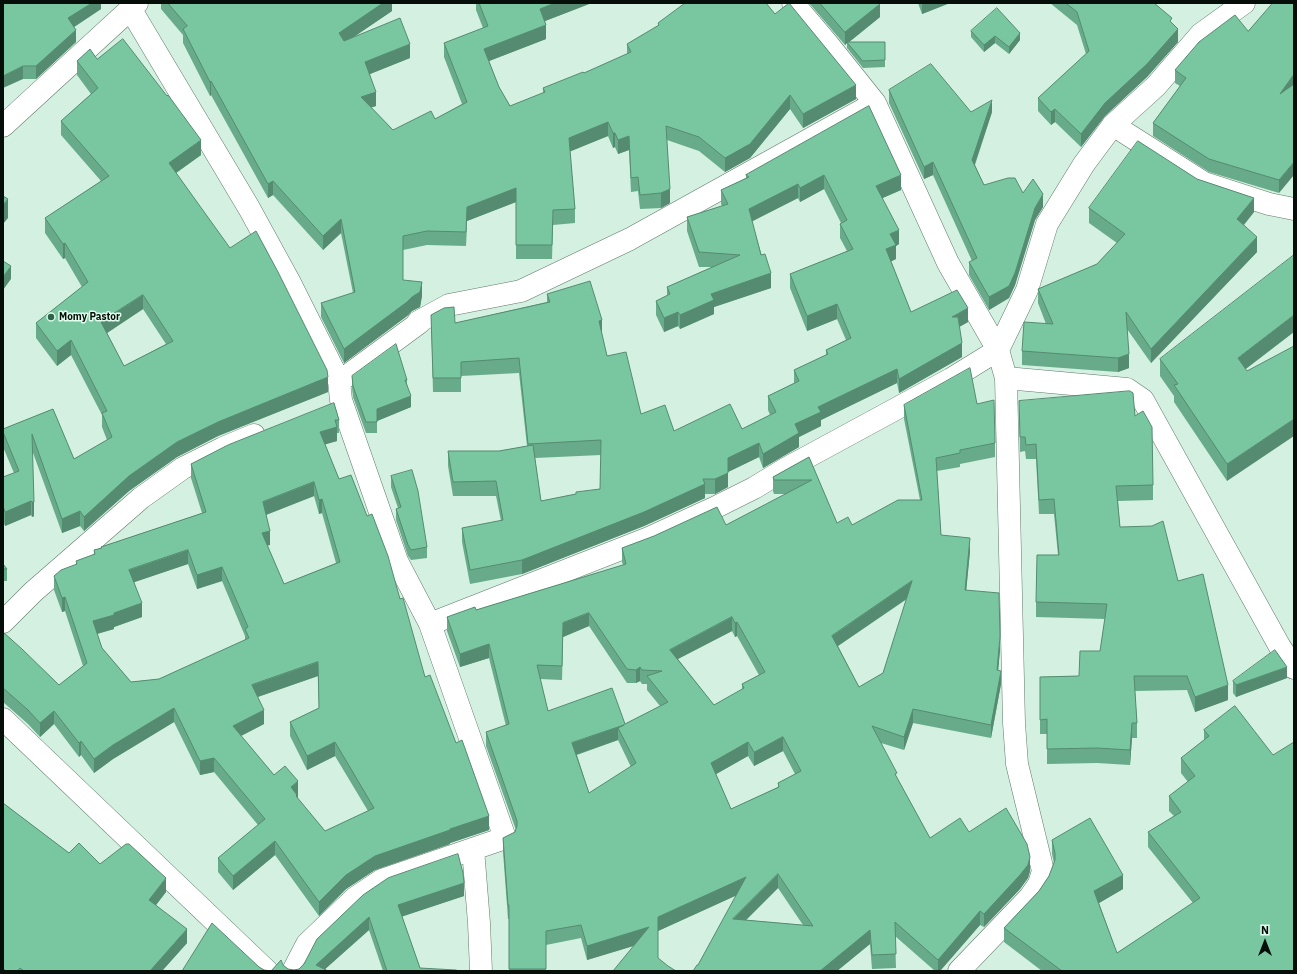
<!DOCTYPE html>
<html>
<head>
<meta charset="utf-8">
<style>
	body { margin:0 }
	#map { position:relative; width:1297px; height:974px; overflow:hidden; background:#d3f0e0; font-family:"IBM Plex Sans",sans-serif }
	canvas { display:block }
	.frame { position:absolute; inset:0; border:4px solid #050e09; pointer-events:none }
	.north { position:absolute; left:1245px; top:922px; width:40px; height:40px; -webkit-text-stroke:3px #e0fded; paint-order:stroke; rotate:0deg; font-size:11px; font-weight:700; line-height:16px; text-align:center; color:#050e09 }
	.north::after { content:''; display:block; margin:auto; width:14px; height:18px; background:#050e09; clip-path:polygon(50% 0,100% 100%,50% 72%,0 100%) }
</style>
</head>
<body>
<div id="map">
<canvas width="1297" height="974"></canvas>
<div class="frame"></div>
<div class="north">N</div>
</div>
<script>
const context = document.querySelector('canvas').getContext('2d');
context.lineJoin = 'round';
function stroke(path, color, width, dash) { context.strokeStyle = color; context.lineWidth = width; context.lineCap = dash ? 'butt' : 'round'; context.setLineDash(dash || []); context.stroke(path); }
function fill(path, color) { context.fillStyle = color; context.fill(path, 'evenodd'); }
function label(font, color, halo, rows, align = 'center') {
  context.font = font + ' "IBM Plex Sans",sans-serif'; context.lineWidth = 3; context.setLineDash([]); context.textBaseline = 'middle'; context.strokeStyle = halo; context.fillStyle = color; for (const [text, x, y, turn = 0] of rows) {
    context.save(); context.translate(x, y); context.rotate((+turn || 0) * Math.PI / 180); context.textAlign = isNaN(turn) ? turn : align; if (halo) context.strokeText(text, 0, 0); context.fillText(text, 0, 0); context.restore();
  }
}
const minor = new Path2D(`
	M793,3L827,43L875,103L948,263L998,350L1006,378L1014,723L1017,764L1043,871L1039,884L1030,897L959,971
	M131,10L249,208L289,281L339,381L341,400L397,561L430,624
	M1113,125L1156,86L1201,34L1244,3
	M3,126L137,3
	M1006,378L1127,389L1143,400L1280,647L1294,668
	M339,381H340L419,323L418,322L449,305L521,291L630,239L875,103
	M3,622L33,592L141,498L183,468L223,448L254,435
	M3,719L267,971
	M473,849L479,923L481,971
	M293,971L307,944L355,898L382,880L505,838L430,624L649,538L712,509L754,488L787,468L951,379L998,350L1027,290L1047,224L1084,164L1113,125L1204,183L1269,204L1294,209`);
stroke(minor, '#607a6c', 23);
stroke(minor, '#fff', 22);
fill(new Path2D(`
	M3,3H101V9L74,27L76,42L36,79H23Z
	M161,3H392V11L352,38L410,58L370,74L376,106L371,107L393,130L435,119L462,104L444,57V43L483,28L476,10V3H589V4L545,21L546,39L489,61L499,87L510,106L543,93V88L584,73L627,54V44L658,26V23L775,14L856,99L803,128L790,109L750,158L725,172L699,151L667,140L670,203L661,208L640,209L638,191L631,192L629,150L618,154L615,147L613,148L608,136L570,151L575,209V223L553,225L552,259H516V202L467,221L466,246L427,245L403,250V280L422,296L420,307L412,311L407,316L344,363L321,317V303L353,293L341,233L323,250L273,195L268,198L211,95L210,96L183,43V35L161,9Z
	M809,3H881L880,4V17L849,42H885V67L863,68L847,48V43L845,45Z
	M918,3H950L922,14Z
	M1050,3H1155L1172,23L1178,42L1147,77L1105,116L1081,147L1055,122L1051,125L1038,111V98L1086,54L1077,25Z
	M1294,3L1279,193L1209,172L1153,136V123L1180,86L1175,83V70L1248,31Z
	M971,31L1020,40L1009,54L995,43L984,52L971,37Z
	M97,59L201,155L176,173L328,392L218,436L177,457L129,491L84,531L80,526L62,533L32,450L34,516L32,517L31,515L5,526L3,521V477L14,473L3,447V429L53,409L74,459L107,440L102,427V415L71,355L57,366L36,338V323L82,287L65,258L63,259L45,233V218L101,181L61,135V121L91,94L77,75V61ZM143,309L166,344L124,366L107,333Z
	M889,90L971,112H992L975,165L984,185L1023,193L1043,207L1035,220L1015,285L1009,298L989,310L969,275V262L972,261L933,175L924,179L889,103Z
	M869,106L901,190L882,198L899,244L896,246V259L891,261L911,312L968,322L959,327L962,357L899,393L897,383L821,420V426L799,437V447L763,468L759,457L728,472V487L715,494H705V498L644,526L522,574L470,584L462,542V528L501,521L496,496H453L448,466V451H499L527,446L519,373L461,376V392H433L431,315L455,323L547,302V294L602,334L607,356L641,414L674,431L742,429L770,415L768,410V396L794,383V370L826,355V350L846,340L837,319L807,331L790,288V274L847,251L840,238V224L841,223L824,189L800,202L798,198L752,221L771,288L714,307V314L680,329L678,326L664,332L656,315V301L667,296V287L712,267H699L687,231V217L722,206L721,204V190L746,178V175ZM601,455L600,489L541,501L535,458Z
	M1197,179L1254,212L1244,225L1257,252L1151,363L1127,329L1129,368L1118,372L1022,365V351L1046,324L1038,303V289L1097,264L1117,243L1089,223V208Z
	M1160,359L1245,369L1227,481L1174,402V396L1160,376Z
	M352,376L407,380V384L411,407L377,421V433H366L353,397L352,388Z
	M1019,401L1135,416L1153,485V500L1118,501L1120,527L1178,581L1228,700L1195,712L1187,690L1135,691L1137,723V738H1132L1130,765L1097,763L1047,764V734H1040V677L1079,676L1100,651L1105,619L1036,617V602L1058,555L1054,514H1039L1036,459H1026L1025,451L1020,452Z
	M334,403L339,420V433H337V441L325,444L339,479L400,599L425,677L489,830L450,843V844L375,870L346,889L319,916L275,855L233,890L218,872V858L258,825L214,772L200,775L174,722L113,759L94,773L81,755L79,757L54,724L40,737L28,724L3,702V632L59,685L83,666L65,611L62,612L54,590V576L76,565V561L94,555V550L101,548V547L202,513L191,478V464ZM314,496L319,514L322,513L336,563L284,584L267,545H270L266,515ZM188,564L197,589L222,581L245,636V640L159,679L131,682L102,648L97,634L114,629V627L142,617L134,582ZM318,676L319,708L290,722V736L307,770L335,756L368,811L325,831L297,798L298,795L274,775L241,736L264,724L257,697Z
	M977,404L995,443V457L960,464V467L937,471L941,535L970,551L966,590L1000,650L998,670L1001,684L991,738L913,723L904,750L881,743L897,778L930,838L969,832L1030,871L1028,878L1020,889L984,927L980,925L940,971H935L895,936L896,968L872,969L870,944L837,971H693L698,965L737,895L658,931L634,946L587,960L581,938L546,945V971H509V919H508L503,852V838L515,832L516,830L486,746V732L506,726L489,658L460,667L447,631V617L476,610L623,565L622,562V548L726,525L786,494H774L773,491V477L809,457L837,523L852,525L920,500L904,419V405ZM907,599L883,673L859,687L838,646ZM589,626L627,683H636L640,681L642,684H647V690L660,706L625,724L548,711L540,679L562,680L563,637ZM732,631L735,637L737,636L759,675L742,684V690L714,705L678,659ZM618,740L631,767L589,793L577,755ZM783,751L795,774L778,783V787L731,809L716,774L748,756L754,766ZM778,888L803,925L746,920Z
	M391,476L427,547V558L411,560L408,556L396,520V509L398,508L391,487Z
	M3,564L7,569V581H3Z
	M1287,678L1236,697L1233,693V681Z
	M1235,706L1294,971H1042L1004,942V928L1039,891L1049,876L1054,863L1052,854V840L1123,889L1099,903L1117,953L1193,903L1148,847V832L1174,816L1169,811V796L1188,782L1181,773V758L1204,740V730Z
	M3,803L69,853L100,864L166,892L156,905L187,943L162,971H3Z
	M363,895L464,896L402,916L420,968L458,971H383L369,930L325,969L328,971H182L259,967L264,970L271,971L283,965L288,969L294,970L299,969Z`), '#68ab8a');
fill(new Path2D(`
	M92,3H101V9L68,31V18Z
	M383,3H392V11L339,47V33Z
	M555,3H589V4L540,23V9Z
	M922,3H950L922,14Z
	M880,4V17L848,43L847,42V43L845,45V32Z
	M546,25V39L484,63V49Z
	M1178,29V42L1147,77L1105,116L1081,147V134L1105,103Z
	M76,30V42L36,79V66Z
	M1020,33V40L1009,54V47Z
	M995,36V43L984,52V45Z
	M410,44V58L365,76V62Z
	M23,66V79L3,88V76Z
	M1294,74V87L1280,94Z
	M211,81V95L210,96V82Z
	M856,85V99L803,128V114Z
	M376,92V106L361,111V97Z
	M790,95V109L750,158L725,172V158Z
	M992,100V112L972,172V160Z
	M1055,109V122L1051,125V112Z
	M608,122V136L569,152V138Z
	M613,133H615V147L613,148Z
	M629,136V150L618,154V140Z
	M201,140V155L169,178V163Z
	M933,162V175L924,179V167Z
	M1294,162V175L1279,193V180Z
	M824,175V189L800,202V188Z
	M901,175V190L876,201V186Z
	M273,181V195L268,198V184Z
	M798,184V198L749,223V209Z
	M516,188V202L467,221L466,246L467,207Z
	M670,189V203L661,208V193Z
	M1043,194V207L1035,220L1015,285L1009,298L989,310V297L1035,208Z
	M1254,198V212L1237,233V219Z
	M8,199V218L3,224V205Z
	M341,219V233L323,250V236Z
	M899,230V244L896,246V259L886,264V249L890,234Z
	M1257,237V252L1151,363V349Z
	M65,243V258L63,259V244Z
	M11,266V279L3,290V277Z
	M771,273V288L714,307V314L680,329V315L711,294Z
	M422,282V296L420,307L412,311L407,316L344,363V349Z
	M143,295V309L101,337V322Z
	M837,304V319L807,331V316Z
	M968,308V322L952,331V317Z
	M678,312V326L664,332V318Z
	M1294,315V332L1238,375V358Z
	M602,320V334L599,335V321Z
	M71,340V355L57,366V351Z
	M962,343V357L899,393V379Z
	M1129,354V368L1118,372V358Z
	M897,369V383L821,420V426L799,437V447L763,468V454L795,424L818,407Z
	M328,377V392L218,436L177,457L129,491L84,531V517L129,476L177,442L218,422Z
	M411,396V407L377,421V433V409Z
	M1294,419V436L1227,481V464Z
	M337,427V441L320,446V432Z
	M759,443V457L728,472V458Z
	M728,473V487L715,494V479Z
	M314,482V496L263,516V502Z
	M705,484V498L644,526L522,574V560Z
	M322,499V513L319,514V500Z
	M31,501V515L5,526V512Z
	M32,502H34V516L32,517Z
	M80,511V526L62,533V519Z
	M270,531V545L262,547V533Z
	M970,538V551L965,604V590Z
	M188,550V564L129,584V570Z
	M222,567V581L197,589V575Z
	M912,581V595L832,650V636Z
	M4,589V603L3,604V590Z
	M65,597V611L62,612V598Z
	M142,603V617L114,627V629L93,635V621Z
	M589,613V626L563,637L562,680L563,623Z
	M732,617V631L670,663V650Z
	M737,622V636L735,637V623Z
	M1000,637V650L997,684V670Z
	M489,644V658L460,667V654Z
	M318,662V676L252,699V685Z
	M640,667V681L636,683V670Z
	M1287,667V678L1236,697V685Z
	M1001,671V684L991,738V725Z
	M1228,685V700L1195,712V697Z
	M174,708V722L113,759L94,773V759L113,745Z
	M913,709V723L904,750V737Z
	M264,710V724L233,740V726Z
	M54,711V724L40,737V723Z
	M1132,723V738L1130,765V750Z
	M624,725L618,728V740L572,756V743Z
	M783,737V751L754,766V752Z
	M81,741V755L79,757V743Z
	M335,742V756L307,770V756Z
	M748,742V756L711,777V763Z
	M214,758V772L200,775V761Z
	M298,781V795L297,809L291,787Z
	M489,816V830L450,843V844L375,870L346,889L319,916V902L346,875L375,856L450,829Z
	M275,841V855L233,890V876Z
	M1030,857V871L1028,878L1020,889L984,927V914Z
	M778,874V888L733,933V919Z
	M1123,875V889L1094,906V891Z
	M746,877V891L658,931V917Z
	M166,878V892L149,914V900Z
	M464,883V896L398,918V905Z
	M980,911V925L940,971H938V960Z
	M369,917V930L323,971L316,965Z
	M649,927V941L587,960V946Z
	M187,929V943L162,971H150Z
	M870,930V944L837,971H820Z`), '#558b70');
const building = new Path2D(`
	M3,3H92L68,18L76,30L36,66H23L3,76Z
	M168,3H383L339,33L344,41L400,18L410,44L365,62L376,92L361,97L393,130L431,111L435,119L467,102L444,43L488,26L479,3H555L540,9L546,25L484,49L499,87L510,106L545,92L543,88L583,72L584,73L631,52L627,44L659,25L658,23L685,3H766L775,14L789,3L856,85L803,114L790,95L750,144L725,158L699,137L666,126L670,189L661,193L640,195L638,177L631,178L629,136L618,140L615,133H613L608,122L569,138L575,209L553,210L552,245H516V188L467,207L466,232L427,231L403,236V280L422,282L420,292L412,297L407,302L344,349L321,303L355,292L341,219L323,236L273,181L268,184L211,81L210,82L183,29L187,26Z
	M820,3H879L880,4L845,32Z
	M1066,3H1154L1172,18L1170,21L1178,29L1147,64L1105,103L1081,134L1055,109L1051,112L1038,98L1089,51L1077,12Z
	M1273,3H1294V74L1280,94L1294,84V162L1279,180L1209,159L1153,123L1186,78L1175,70L1199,42L1235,15L1248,31Z
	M997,8L1020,33L1009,47L995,36L984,45L971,31Z
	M123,39L167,96L168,95L201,140L169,163L230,248L256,231L278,272L327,370L328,377L218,422L177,442L129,476L84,517L80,511L62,519L32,434L34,502H32L31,501L5,512L3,506V477L19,471L3,432V429L53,409L74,459L112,437L102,413L107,411L71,340L57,351L36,323L88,282L65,243L63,244L45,218L109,176L61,121L98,88L77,61L90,49L97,59ZM143,295L173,341L124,366L101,322Z
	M847,42H885V60L863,61Z
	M931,64L971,112L992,100L972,160L984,185L1008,178H1015L1023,193L1033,179L1043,194L1035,208L1015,273L1009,286L989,297L969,262L977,258L933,162L924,167L889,90Z
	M869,106L901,175L876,186L899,230L890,234L896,245L886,249L911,312L957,290L968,308L952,317H958L962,343L899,379L897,369L818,407L821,412L795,424L799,433L763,454L759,443L728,458V473L715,479H703L705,484L644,512L522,560L470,570L462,528L503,520L496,481L453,482L448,451H499L533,445L541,501L576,494V492L600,489L601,440L528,444L519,358L461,362V378H433L431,315L444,308L454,307L455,323L550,302L547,294L590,281L602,320L599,321L607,356L626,352L641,414L665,405L674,431L730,404L742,429L776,412L768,396L799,381L794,370L828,354L826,350L851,338L837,304L807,316L790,274L853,249L840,224L847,220L824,175L800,188L798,184L749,209L761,255L765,254L771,273L711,294L714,300L680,315L678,312L664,318L656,301L670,294L667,287L740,255L699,252L687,217L728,204L721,190L749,177L746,175Z
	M1138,141L1197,179L1254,198L1237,219L1257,237L1151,349L1126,312L1129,354L1118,358L1022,351L1024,322L1053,324L1038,289L1097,264L1125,234L1089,208Z
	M3,196L8,199L3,205Z
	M1294,255V315L1238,358L1247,371L1294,346V419L1227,464L1174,385L1178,384L1160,359Z
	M3,261L11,266L3,277Z
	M396,344L407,380H405L411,396L377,409V422H366L353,386L352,376Z
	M970,368L977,404L994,400L995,443L960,450V453L936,458L941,535L970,538L965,590L999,593L1000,637L997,670L1001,671L991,725L913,709L904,737L872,726L897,773L895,774L930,838L960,818L969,832L1006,808L1027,844L1030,857L1028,865L1020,875L984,914L980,911L938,960L895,922L896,954L872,955L870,930L820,971H693L697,965H698L746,877L658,917V958L668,966L676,971H613L649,927L587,946L581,925L546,931V969H509V905H508L503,838L515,832L517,826V821L486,732L509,724L489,644L460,654L447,617L475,607L476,610L626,564L622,548L654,536L717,507L726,525L812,480H774L773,477L809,457L837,523L848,517L852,525L898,500H922L904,405ZM912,581L883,673L859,687L832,636ZM589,613L627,669L636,670L640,667L642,670L662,671L647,676L668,702L625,724L612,688L548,711L537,665L562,666L563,623ZM732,617L735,623L737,622L765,672L742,684L744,688L714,705L670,650ZM624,725L618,728L636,763L589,793L572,743ZM783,737L801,771L778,783L779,787L731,809L711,763L748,742L754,752ZM778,874L813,926L733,919Z
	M1130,391L1133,393L1135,416L1143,411L1152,427L1153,485L1116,486L1120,527L1152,526L1163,521L1178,581L1203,574L1228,685L1195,697L1187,676H1134L1137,723H1132L1130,750L1097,748L1047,749V719L1040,720V677L1079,676L1080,651H1100L1107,604L1036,602L1037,555H1059L1054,499L1039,500L1036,444L1026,445L1025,437H1020L1019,401Z
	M334,403L339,420H335L337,427L320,432L339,479L351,475L367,516L372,514L388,556L400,599L403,598L425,677L430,675L456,743L462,740L489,816L450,829V830L375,856L346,875L319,902L275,841L233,876L218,858L265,819L214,758L200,761L174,708L113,745L94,759L81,741L79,743L54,711L40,723L28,710L3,688V632L22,649L59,685L87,663L65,597L62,598L54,576L61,570L77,564L76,561L95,554L94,550L102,548L101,547L206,512L191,464L228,445ZM314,482L319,500L322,499L340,562L284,584L262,533L270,531L263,502ZM188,550L197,575L222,567L248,627L245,629L249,638L159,679L131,682L102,648L93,621L114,615V613L142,603L129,570ZM318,662L319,708L290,722L307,756L335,742L374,808L325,831L296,796L297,795L291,787L298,781L285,766L274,775L233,726L264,710L252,685Z
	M412,470L418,491L427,547L411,550L408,545L396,509L401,507L391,476Z
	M3,564L7,569H3Z
	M1275,650L1287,667L1236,685L1233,681Z
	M1235,706L1273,755L1294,742V971H1062L1004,928L1039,891L1049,876L1055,860V853L1052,840L1090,818L1123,875L1094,891L1117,953L1200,898L1148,832L1181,812L1169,796L1195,776L1181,758L1209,736L1204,730Z
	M3,803L69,853L79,843L100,864L126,844H129L166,878L149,900L187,929L150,971H24L20,968L17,971H6L3,968Z
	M458,854L463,873L464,883L398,905L420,968L456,970L458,971H387L369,917L316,965L328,971H182L212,923L259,967L264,970L271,971L281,960L283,965L288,969L294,970L299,969L304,964L317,939L363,895L388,878Z`);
fill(building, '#79c7a0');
stroke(building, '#558b70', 1);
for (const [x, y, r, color] of [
	[51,317,4,"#2d634a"]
]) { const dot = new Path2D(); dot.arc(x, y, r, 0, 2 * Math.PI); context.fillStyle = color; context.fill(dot); stroke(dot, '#e0fded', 1.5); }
label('bold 10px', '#050e09', '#e0fded', [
	["Momy Pastor",59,317]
], 'left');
</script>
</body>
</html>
